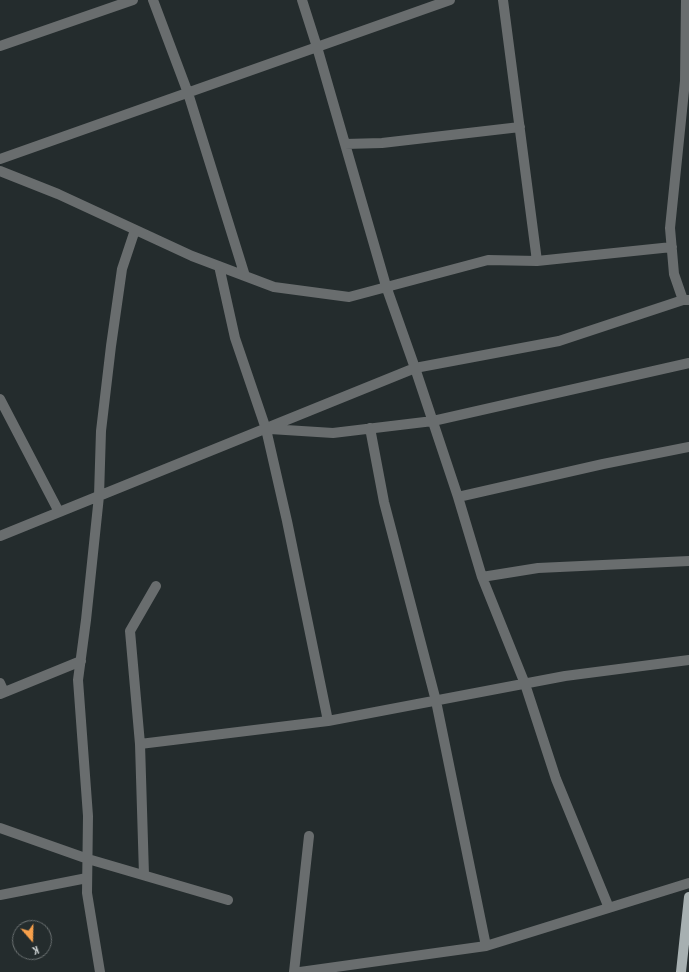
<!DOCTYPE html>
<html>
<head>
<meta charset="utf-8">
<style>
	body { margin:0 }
	#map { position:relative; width:689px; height:972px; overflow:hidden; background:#242c2d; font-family:"PT Sans Narrow",sans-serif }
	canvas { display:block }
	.north { position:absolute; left:12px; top:920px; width:40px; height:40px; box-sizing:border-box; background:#242c2d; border:1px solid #6a7071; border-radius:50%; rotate:160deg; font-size:11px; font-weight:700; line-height:16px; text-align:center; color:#d2d7d8 }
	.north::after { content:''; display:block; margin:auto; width:14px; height:18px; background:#f8a04b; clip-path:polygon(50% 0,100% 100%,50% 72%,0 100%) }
</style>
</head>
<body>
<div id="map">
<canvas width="689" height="972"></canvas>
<div class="north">K</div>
</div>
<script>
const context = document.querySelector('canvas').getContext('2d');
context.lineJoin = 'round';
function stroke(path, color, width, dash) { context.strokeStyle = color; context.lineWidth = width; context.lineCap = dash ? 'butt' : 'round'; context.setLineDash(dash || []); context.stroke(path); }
stroke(new Path2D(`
	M153,0L188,93L245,276
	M302,0L317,47L386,286L415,368L458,497L482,577L525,684L556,779L609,908
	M503,0L537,261
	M0,46L133,0
	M345,144L382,143L520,127
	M0,159L450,0
	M0,171L58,194L192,256L274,287L349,297L488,260L537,261L672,247
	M219,266L235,338L266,429L287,521L328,721
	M683,300L674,274L670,228L685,81L686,0
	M0,399L59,512
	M370,428L384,502L436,701L486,946
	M270,429L333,433L433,421L689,363
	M458,497L603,464L689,447
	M0,536L415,368L559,341L683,300H689
	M482,577L538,568L689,561
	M0,683L4,692
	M0,694L81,661
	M140,744L328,721L565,676L689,660
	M0,828L88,859L228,900
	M144,875L140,744L130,631L156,586
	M0,895L87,878
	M100,972L87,893L88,816L78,680L86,620L99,496L101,431L111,346L122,269L135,230
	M294,972L309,836
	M300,972L486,946L689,883`), '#696d6e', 10);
stroke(new Path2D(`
	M681,972L689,897`), '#a7b0b1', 10);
</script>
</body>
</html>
